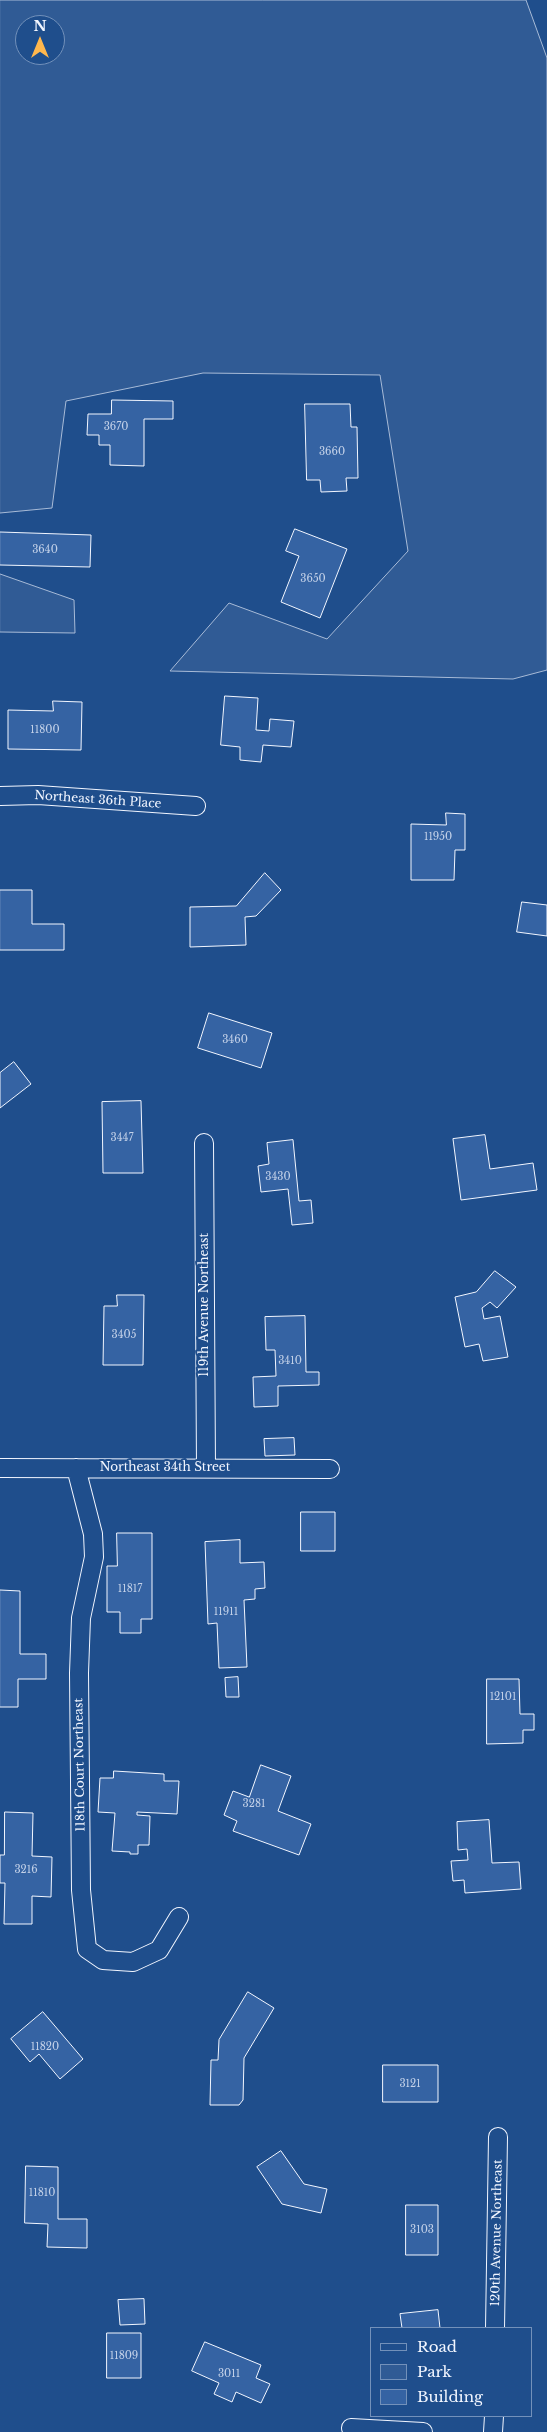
<!DOCTYPE html>
<html>
<head>
<meta charset="utf-8">
<style>
	body { margin:0 }
	#map { position:relative; width:547px; height:2432px; overflow:hidden; background:#1f4e8c; font-family:"Libre Baskerville",serif }
	canvas { display:block }
	.legend { position:absolute; left:370px; top:2327px; width:162px; height:90px; box-sizing:border-box; background:#1f4e8c; border:1px solid #7391ba; margin:0; padding:6px 9px; list-style:none; font-size:15px; color:#f2f6ff }
	.legend li { display:flex; align-items:center; gap:10px; height:25px }
	.legend b { width:25px; border:1px solid #7391ba }
	.north { position:absolute; left:15px; top:15px; width:50px; height:50px; box-sizing:border-box; background:#1f4e8c; border:1px solid #7391ba; border-radius:50%; rotate:0deg; font-size:14px; font-weight:700; line-height:20px; text-align:center; color:#f2f6ff }
	.north::after { content:''; display:block; margin:auto; width:18px; height:22px; background:#ffb74d; clip-path:polygon(50% 0,100% 100%,50% 72%,0 100%) }
</style>
</head>
<body>
<div id="map">
<canvas width="547" height="2432"></canvas>
<ul class="legend">
<li><b style="height:6px;background:#1f4e8c"></b>Road</li>
<li><b style="height:14px;background:#305b95"></b>Park</li>
<li><b style="height:14px;background:#3563a3"></b>Building</li>
</ul>
<div class="north">N</div>
</div>
<script>
const context = document.querySelector('canvas').getContext('2d');
context.lineJoin = 'round';
function fill(path, color) { context.fillStyle = color; context.fill(path, 'evenodd'); }
function stroke(path, color, width, dash) { context.strokeStyle = color; context.lineWidth = width; context.lineCap = dash ? 'butt' : 'round'; context.setLineDash(dash || []); context.stroke(path); }
function label(font, color, halo, rows, align = 'center') {
  context.font = font + ' "Libre Baskerville",serif'; context.lineWidth = 4; context.setLineDash([]); context.textBaseline = 'middle'; context.strokeStyle = halo; context.fillStyle = color; for (const [text, x, y, turn = 0] of rows) {
    context.save(); context.translate(x, y); context.rotate((+turn || 0) * Math.PI / 180); context.textAlign = isNaN(turn) ? turn : align; if (halo) context.strokeText(text, 0, 0); context.fillText(text, 0, 0); context.restore();
  }
}
const green = new Path2D(`
	M0,0H526L547,58V670L513,679L170,671L229,603L327,639L408,551L380,375L203,373L66,401L52,508L0,513ZM25,25H55V55H25Z
	M0,574L74,600L75,633L0,632Z`);
fill(green, '#305b95');
stroke(green, '#a8bbd7', 1);
const building = new Path2D(`
	M112,400L173,401V419H144V466L110,465V445H99V435H87L88,414H111Z
	M305,404H350L351,427H357L358,478H346L347,491L321,492L320,480H307Z
	M295,529L347,549L320,618L281,602L299,556L286,551Z
	M0,532L91,535L90,567L0,565Z
	M225,696L258,698L256,730L269,731L270,719L294,721L291,747L263,745L261,762L240,760V747L221,745Z
	M53,701L82,702L81,750L8,749V710L53,711Z
	M446,813L465,814V850H455L454,880H411V824L446,825Z
	M265,873L281,890L256,916L245,917L246,945L190,947V907L236,906Z
	M0,890H32V924H64V950H0Z
	M522,902L547,905V936L517,932Z
	M209,1013L272,1033L261,1068L198,1048Z
	M14,1062L31,1084L0,1108V1073Z
	M141,1101L143,1173H103L102,1102Z
	M485,1135L490,1169L533,1163L537,1190L461,1200L453,1139Z
	M293,1140L299,1201L311,1200L313,1223L292,1225L288,1189L261,1192L258,1166L269,1164L267,1143Z
	M495,1271L516,1287L497,1308L490,1302L482,1308L484,1319L500,1316L508,1357L483,1361L479,1344L465,1347L455,1297L476,1292Z
	M117,1295H144L143,1365H103L104,1306H117Z
	M305,1316L306,1372H319V1385L278,1386V1406L254,1407L253,1377L276,1376L275,1350H266L265,1317Z
	M294,1438L295,1455L265,1456L264,1439Z
	M301,1512H335V1551H301Z
	M117,1533H152V1619H141V1633H120V1612H107V1566H117Z
	M240,1540V1563L264,1562L265,1588L255,1589V1599L244,1600L247,1667L219,1668L217,1623L208,1624L205,1542Z
	M0,1590L20,1591V1654H46V1679H18V1707H0Z
	M238,1677L239,1697H226L225,1678Z
	M487,1679H519L520,1714H534V1730H523V1743L487,1744Z
	M261,1765L291,1776L278,1811L311,1824L299,1855L233,1831L237,1821L224,1815L233,1791L249,1797Z
	M114,1771L164,1774V1781H179L177,1814L137,1812V1815L150,1816L149,1845H138V1854H130V1852L112,1851L115,1813L98,1812L100,1778H113Z
	M5,1812L33,1813L32,1856L52,1857L51,1897L32,1896V1924H4L5,1883H0V1855H4Z
	M489,1820L492,1863L519,1862L521,1889L465,1893L464,1880L453,1881L451,1861L468,1860L467,1849L458,1850L457,1822Z
	M248,1992L274,2008L244,2058L243,2100L239,2105H210L211,2060H218L219,2040Z
	M43,2012L83,2059L60,2079L39,2054L30,2062L11,2039Z
	M383,2065H438V2102H383Z
	M281,2151L304,2184L327,2189L321,2213L282,2204L257,2167Z
	M26,2166L58,2167V2219H87V2248L47,2247L48,2224L25,2223Z
	M406,2205H438V2255H406Z
	M144,2299L145,2324L120,2325L118,2300Z
	M438,2310L440,2328H402L400,2314Z
	M107,2333H141V2378H107Z
	M205,2342L261,2365L256,2378L270,2384L261,2403L236,2392L232,2402L214,2394L219,2383L192,2371Z`);
fill(building, '#3563a3');
stroke(building, '#f2f6ff', 1);
const street = new Path2D(`
	M0,796L38,795L196,806
	M204,1143L206,1468
	M0,1468L330,1469
	M76,1468L93,1534L94,1557L81,1618L79,1673L81,1890L87,1949L103,1960L133,1962L159,1950L179,1917
	M495,2328L498,2137
	M351,2428L423,2432
	M493,2432L494,2416`);
stroke(street, '#f2f6ff', 20);
stroke(street, '#1f4e8c', 18);
label('10px', '#c3d1e8', null, [
	["3670",116,427],
	["3660",332,452],
	["3640",45,550],
	["3650",313,579],
	["11800",45,730],
	["11950",438,837],
	["3460",235,1040],
	["3447",122,1138],
	["3430",278,1177],
	["3405",124,1335],
	["3410",290,1361],
	["11817",130,1589],
	["11911",226,1612],
	["12101",503,1697],
	["3281",254,1804],
	["3216",26,1870],
	["11820",45,2047],
	["3121",410,2084],
	["11810",42,2193],
	["3103",422,2230],
	["11809",124,2356],
	["3011",229,2374]
]);
label('12px', '#f2f6ff', '#1f4e8c', [
	["Northeast 36th Place",98,800,4],
	["119th Avenue Northeast",205,1305,-90],
	["Northeast 34th Street",165,1468],
	["118th Court Northeast",80,1765,-91],
	["120th Avenue Northeast",497,2233,-89]
]);
</script>
</body>
</html>
